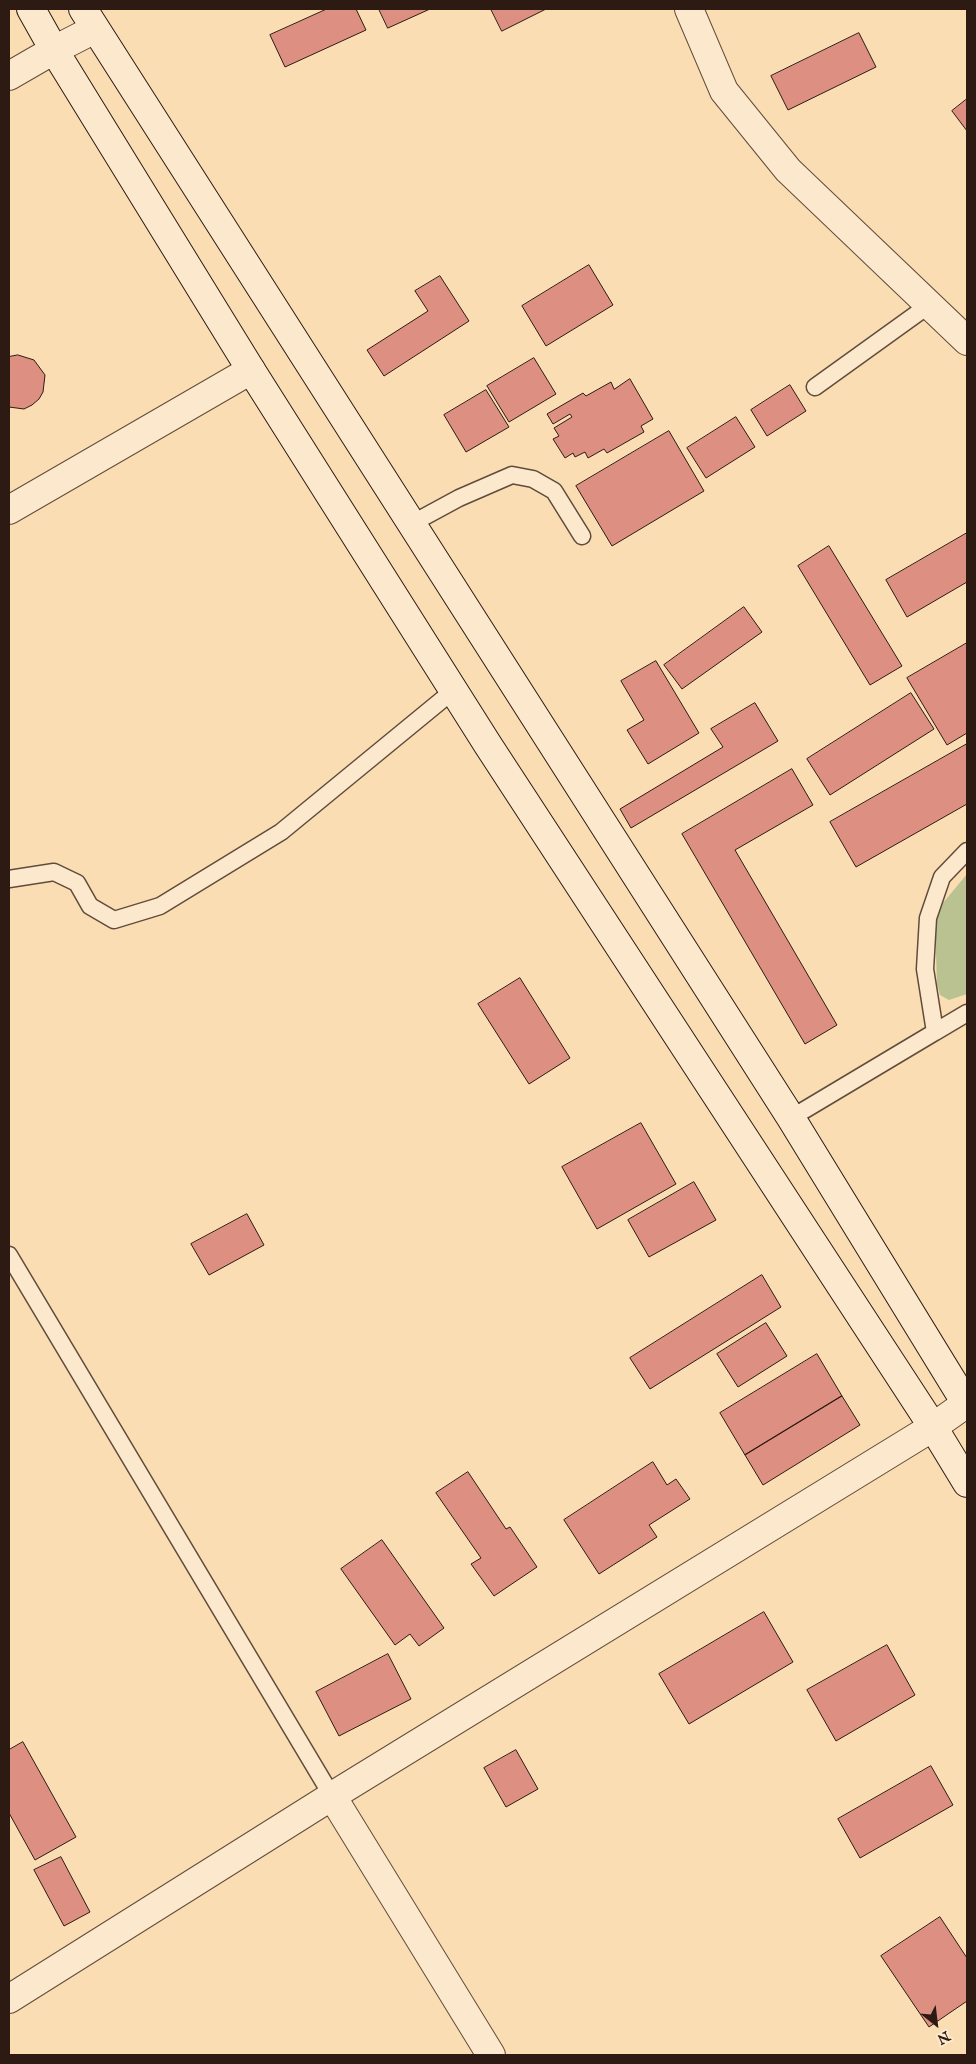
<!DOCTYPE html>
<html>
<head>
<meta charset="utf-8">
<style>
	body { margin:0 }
	#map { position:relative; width:976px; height:2064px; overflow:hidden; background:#faddb2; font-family:"IM FELL English",serif }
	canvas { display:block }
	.frame { position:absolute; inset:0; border:10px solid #2d1b13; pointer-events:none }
	.north { position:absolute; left:911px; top:1999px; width:50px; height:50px; -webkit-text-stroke:4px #fce9cd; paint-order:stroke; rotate:151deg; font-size:14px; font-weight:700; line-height:20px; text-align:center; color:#2d1b13 }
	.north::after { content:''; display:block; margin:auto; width:18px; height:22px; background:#2d1b13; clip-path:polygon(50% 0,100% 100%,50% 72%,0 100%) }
</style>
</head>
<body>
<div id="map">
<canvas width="976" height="2064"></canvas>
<div class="frame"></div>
<div class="north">N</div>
</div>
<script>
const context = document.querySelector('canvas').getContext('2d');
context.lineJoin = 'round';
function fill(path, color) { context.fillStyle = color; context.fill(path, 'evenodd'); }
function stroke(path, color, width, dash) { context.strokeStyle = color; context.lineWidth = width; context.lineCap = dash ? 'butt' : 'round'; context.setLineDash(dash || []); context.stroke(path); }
fill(new Path2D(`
	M967,874V994L949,1000L940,995L937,984L935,923L943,903Z`), '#b9c290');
const building = new Path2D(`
	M327,9H356L366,30L285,67L270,35Z
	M379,9H430L388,28Z
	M491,9H546L502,31Z
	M859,33L876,67L788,110L771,76Z
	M967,99V131L952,111Z
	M589,265L613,305L546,346L522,306Z
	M440,276L469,321L384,376L367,350L428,311L415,291Z
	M18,355L34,360L45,375L43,392L39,399L32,405L24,409L9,407V357Z
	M534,358L556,394L509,422L487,386Z
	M630,379L653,419L641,426L644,432L607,453L604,449L588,458L585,452L575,457L573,453L565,458L553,439L559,436L554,428L572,417L570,414L553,424L547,414L583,393L586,396L611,382L614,389Z
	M790,385L806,411L767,436L751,410Z
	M486,390L509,427L466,452L444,415Z
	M736,417L755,447L706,478L687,448Z
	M669,431L704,491L612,546L576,486Z
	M967,533V582L907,617L886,580Z
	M829,546L902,666L870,685L798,566Z
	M744,607L762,632L682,689L664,665Z
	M967,643V733L947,745L907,678Z
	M656,661L699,733L648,764L627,730L644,720L621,681Z
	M911,693L934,729L830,795L807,759Z
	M755,703L778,741L631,828L620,809L723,747L711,729Z
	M967,744V804L856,867L830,822Z
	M792,769L813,805L735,850L837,1025L805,1044L682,834Z
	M520,978L570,1058L529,1084L478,1004Z
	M641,1123L676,1184L597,1229L562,1167Z
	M694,1182L716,1220L649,1257L628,1220Z
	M247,1214L264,1245L209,1275L191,1244Z
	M762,1275L781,1307L650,1389L630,1358Z
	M766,1323L787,1356L738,1387L717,1354Z
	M817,1354L842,1396L745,1455L720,1413Z
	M842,1396L860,1425L763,1485L745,1455Z
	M653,1462L667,1485L676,1479L690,1499L649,1525L657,1537L599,1574L564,1520Z
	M468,1472L506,1529L510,1527L537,1567L494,1596L471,1564L481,1558L436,1493Z
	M382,1540L444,1628L419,1646L410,1634L395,1645L341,1569Z
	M764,1612L793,1662L689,1724L659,1674Z
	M887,1645L915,1695L836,1741L807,1690Z
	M388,1654L411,1699L339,1736L316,1692Z
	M23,1742L76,1837L35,1860L9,1813V1750Z
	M516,1750L538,1789L506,1807L484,1768Z
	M931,1766L953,1805L860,1858L838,1819Z
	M61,1857L90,1912L64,1926L34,1870Z
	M940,1917L967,1958V2001L929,2027L881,1956Z`);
fill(building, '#dd8f82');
stroke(building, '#2d1b13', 1);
const lane = new Path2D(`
	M815,387L929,305
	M411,524L459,498L512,475L533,479L554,491L582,536
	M9,879L54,872L77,883L90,906L114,920L160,906L281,832L454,690
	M935,1032L967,1013
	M791,1118L935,1032L925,969L928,918L942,877L967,851
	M9,1255L332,1796`);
const street = new Path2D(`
	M689,9L724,91L788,170L967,341
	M9,76L54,50L95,29
	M9,510L251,370
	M332,1796L491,2055
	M9,1999L332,1796L933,1427L967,1403`);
const secondary = new Path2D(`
	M31,9L54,50L251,370L488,745L933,1427L967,1483
	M83,9L791,1118L967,1405`);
stroke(lane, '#604c3b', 19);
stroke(street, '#604c3b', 30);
stroke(secondary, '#2d1b13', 30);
stroke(lane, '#fce9cd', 16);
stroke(street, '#fce9cd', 28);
stroke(secondary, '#fce9cd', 28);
</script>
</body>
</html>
